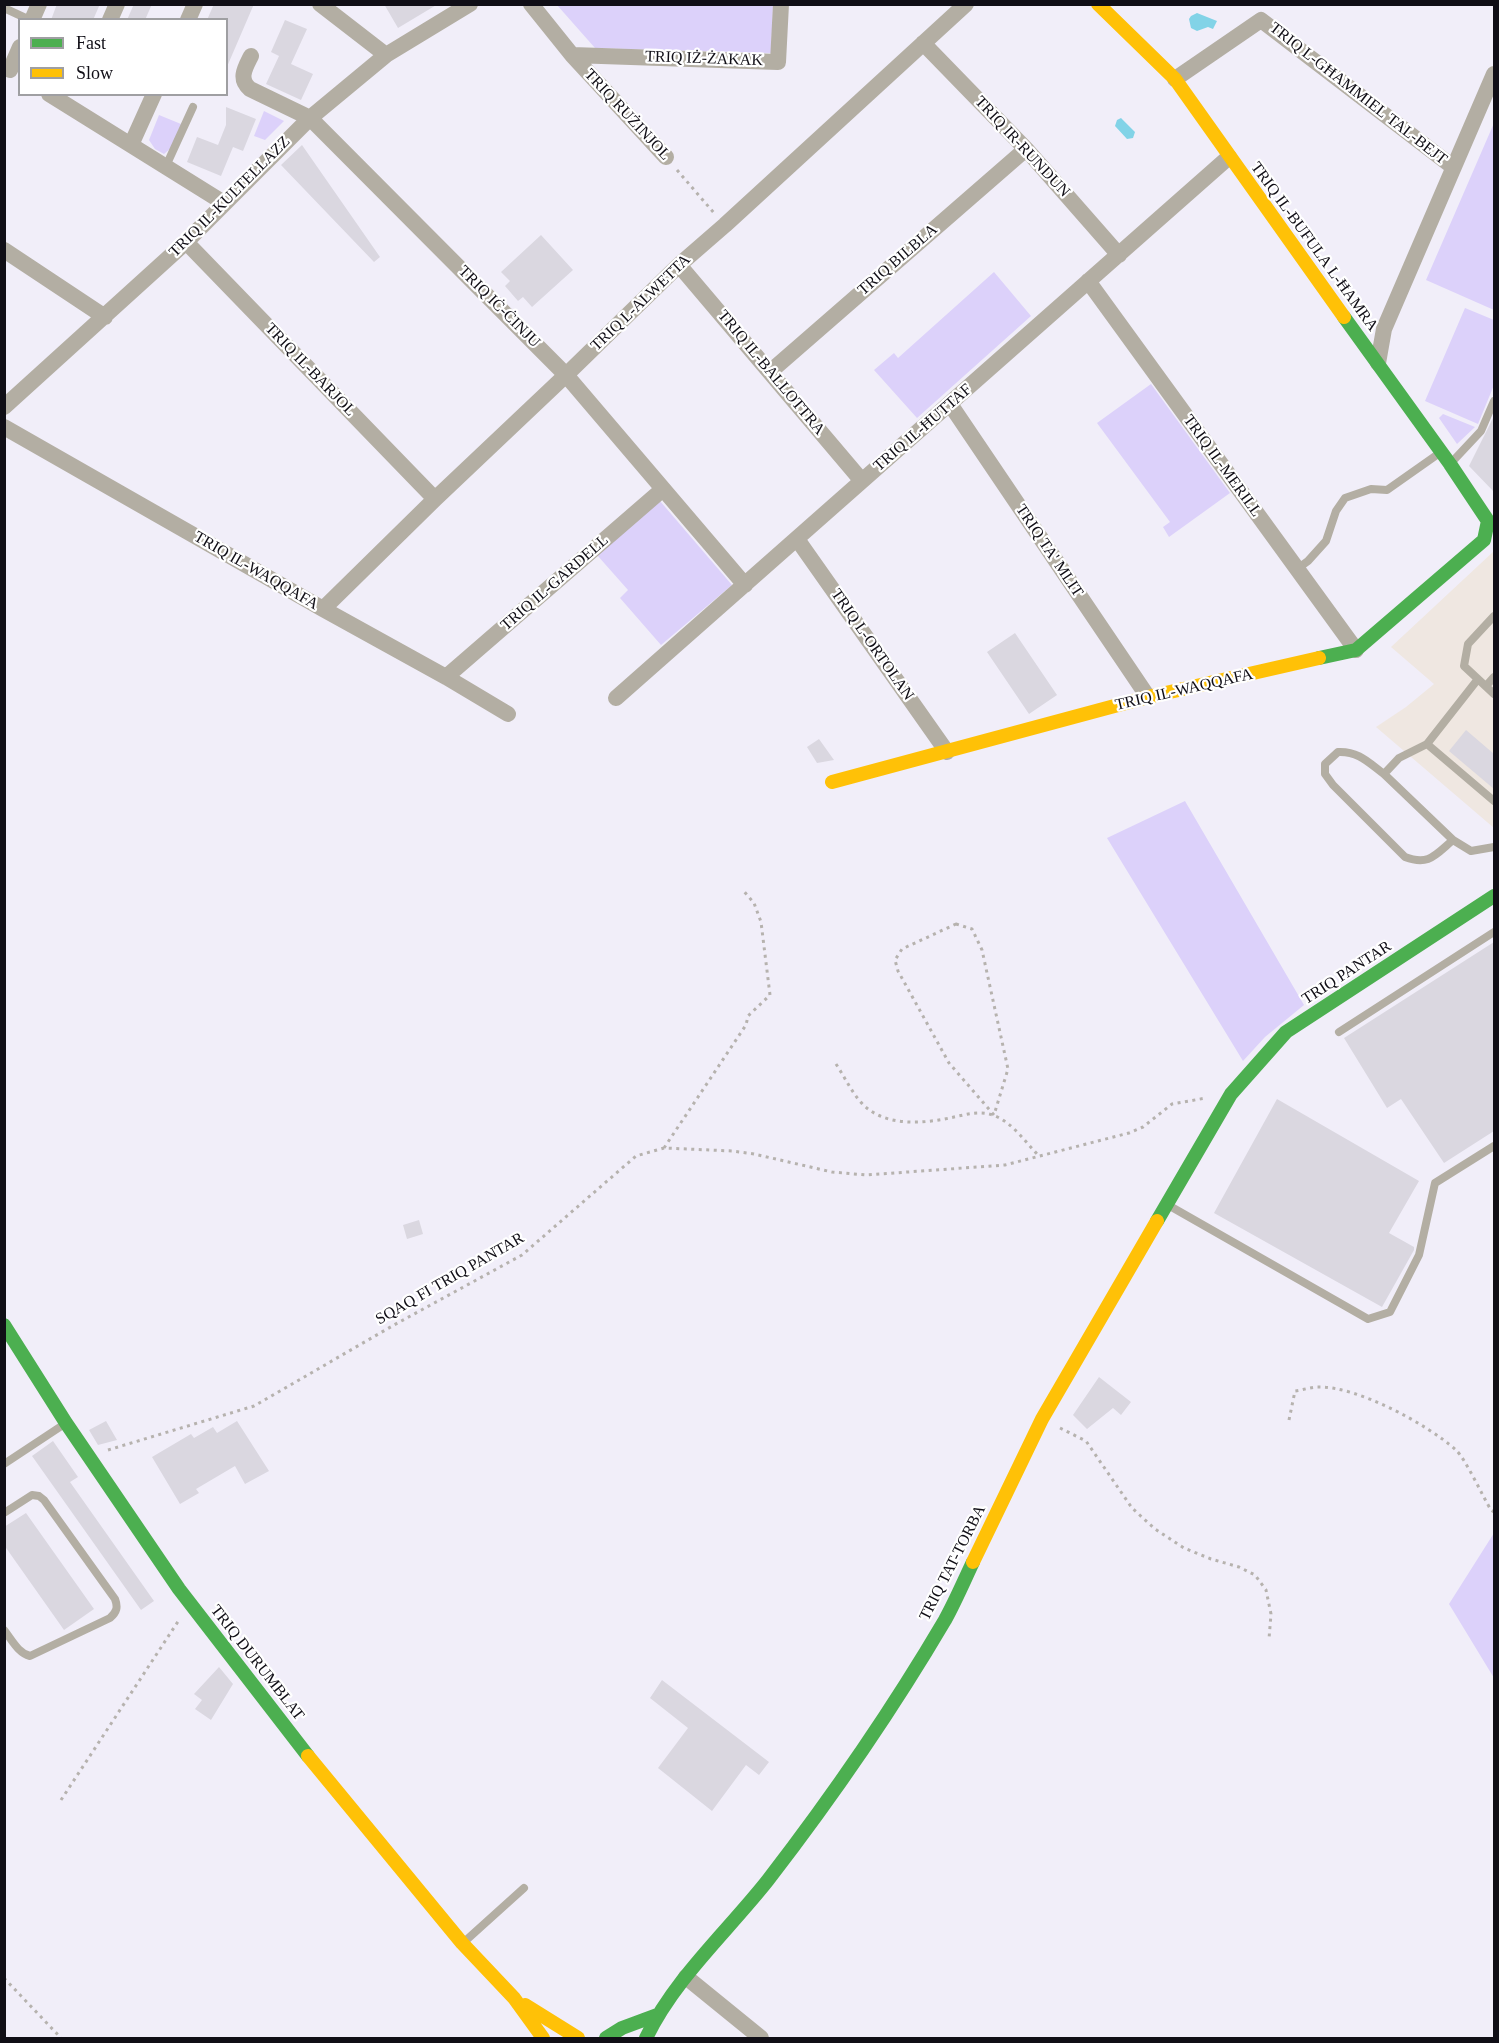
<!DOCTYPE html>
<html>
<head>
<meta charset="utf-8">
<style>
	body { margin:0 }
	#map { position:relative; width:1499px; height:2043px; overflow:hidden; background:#f1eef9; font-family:Georgia,serif }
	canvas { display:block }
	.frame { position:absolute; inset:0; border:6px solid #100e16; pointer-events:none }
	.legend { position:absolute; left:18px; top:18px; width:210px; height:78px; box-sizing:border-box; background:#fff; border:2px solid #9f9fa2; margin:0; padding:8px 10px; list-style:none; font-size:18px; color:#100e16 }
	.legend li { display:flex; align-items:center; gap:12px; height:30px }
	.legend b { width:30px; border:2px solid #9f9fa2 }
</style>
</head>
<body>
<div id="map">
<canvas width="1499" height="2043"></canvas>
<div class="frame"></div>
<ul class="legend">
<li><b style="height:8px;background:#4caf50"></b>Fast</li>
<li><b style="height:8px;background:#ffc107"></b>Slow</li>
</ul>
</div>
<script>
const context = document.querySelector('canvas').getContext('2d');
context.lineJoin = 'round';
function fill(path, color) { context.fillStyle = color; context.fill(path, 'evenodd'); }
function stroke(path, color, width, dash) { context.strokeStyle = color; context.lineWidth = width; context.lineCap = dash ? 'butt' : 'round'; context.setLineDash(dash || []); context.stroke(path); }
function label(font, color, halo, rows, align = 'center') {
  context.font = font + ' Georgia,serif'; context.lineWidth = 4.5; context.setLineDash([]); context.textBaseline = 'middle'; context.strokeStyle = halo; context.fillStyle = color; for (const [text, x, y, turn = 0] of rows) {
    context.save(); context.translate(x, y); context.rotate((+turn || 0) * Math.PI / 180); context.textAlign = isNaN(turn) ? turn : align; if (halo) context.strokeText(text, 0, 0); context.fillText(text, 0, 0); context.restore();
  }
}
fill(new Path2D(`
	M1494,551V828L1376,727L1406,707L1434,684L1391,647Z`), '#efe7e1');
fill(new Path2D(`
	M557,5H773L771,53L595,48Z
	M264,111L284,121L265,140L254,136Z
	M159,115L181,124L171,148L164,154L155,149L149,140Z
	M1494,123V310L1426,280Z
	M994,272L1031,316L917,418L874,370L894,353L898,358Z
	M1465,308L1494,320V385L1478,424L1425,401Z
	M1151,384L1230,493L1169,537L1163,527L1170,522L1097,423Z
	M1443,414L1475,427L1457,444L1439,418Z
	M660,501L732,585L661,645L620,598L628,590L597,555Z
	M1185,801L1304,1005L1265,1037L1243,1061L1107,838Z
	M1494,1533V1678L1449,1604Z`), '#dcd1fa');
fill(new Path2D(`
	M1197,13L1217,21L1213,29L1208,27L1197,31L1191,28L1189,19L1191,16Z
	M1121,118L1135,132L1133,138L1127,139L1115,126L1117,120Z`), '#82d3e7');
fill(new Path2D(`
	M57,4H100L93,20H51Z
	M134,4H152L145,20H127Z
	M214,4H254L226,69V20H207Z
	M384,4H438L398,28Z
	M285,20L307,29L291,64L313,74L301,100L266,84L279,56L271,52Z
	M226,107L256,119L243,151L233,147L221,176L187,162L197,137L218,145L226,125Z
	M302,145L380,257L374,262L281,165Z
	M541,235L573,270L532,307L523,297L518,301L505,286L510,281L501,272Z
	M1494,416V492L1469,466Z
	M1015,633L1057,695L1029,714L987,652Z
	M1466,730L1494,754V789L1449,751Z
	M819,739L834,760L817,763L807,747Z
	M1494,942V1131L1444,1163L1401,1099L1387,1108L1344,1038Z
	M1277,1099L1419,1181L1389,1233L1414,1247V1250L1382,1307L1214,1213Z
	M419,1220L423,1234L407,1239L403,1225Z
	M1099,1377L1131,1402L1121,1415L1113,1408L1087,1429L1073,1415Z
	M106,1421L117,1440L98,1445L89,1430Z
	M237,1421L269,1471L245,1484L235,1466L196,1489L199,1493L180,1504L152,1457L191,1434L194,1438L213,1427L217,1433Z
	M53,1441L78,1477L70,1482L154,1601L141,1610L32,1456Z
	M26,1513L94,1609L64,1630L4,1545V1527Z
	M219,1667L233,1684L211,1720L195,1709L202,1700L194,1694Z
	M662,1680L769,1762L759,1775L746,1765L712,1811L658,1768L688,1728L650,1698Z`), '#dad7e0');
stroke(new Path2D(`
	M677,170L714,213
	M956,924L972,929L982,950L1008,1069L994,1115L949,1063L898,971L895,960L902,949Z
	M836,1064C844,1076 850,1089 859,1100C881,1128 924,1124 954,1117C968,1114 982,1110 995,1116C1013,1123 1026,1143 1039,1156
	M664,1148L746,1025L748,1016L770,995L761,922L754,903L742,889
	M1289,1420L1295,1391C1303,1390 1311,1387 1318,1387C1357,1386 1427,1424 1456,1450C1465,1458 1483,1497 1491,1510L1494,1512
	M1060,1428L1086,1441L1132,1508L1155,1529L1184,1548L1211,1559L1239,1567L1255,1575L1266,1590L1271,1614L1269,1639
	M108,1450L254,1406L394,1325L522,1255L636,1156L664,1148L732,1151L754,1154L832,1172L866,1175L1005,1165L1129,1133L1143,1127L1172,1104L1206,1098
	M61,1800L179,1620
	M4,1978L61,2038`), '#b6b2ae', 3, [3, 4.5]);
stroke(new Path2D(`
	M4,8L30,20
	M166,166L193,107
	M1451,463L1481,431L1494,401
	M1297,569L1308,561L1326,541L1336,511L1345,498L1371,489L1387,490L1441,452
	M1494,616L1468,644L1464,666L1494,694
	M1478,679L1427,744L1399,758L1384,774L1453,840L1471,851L1494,847
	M1486,686L1494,677
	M1427,744L1494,801
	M1384,774C1369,763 1359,751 1338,752L1325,764V774L1333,785L1405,857C1429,866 1435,855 1453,840
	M1339,1032L1494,932
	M1168,1205L1368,1319L1390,1312L1419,1255L1435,1183L1494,1146
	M4,1464L66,1423
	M4,1513L32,1495L39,1496L44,1500L115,1599C118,1607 117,1612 110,1618L30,1656C18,1653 12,1640 4,1630
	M463,1943L524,1888`), '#b3aea3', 8);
stroke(new Path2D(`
	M320,4L386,55
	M531,4L572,55L666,157
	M32,20L39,4
	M110,20L117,4
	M188,20L195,4
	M923,43L1026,149L1119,255
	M572,55L778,62L781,4
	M251,56C245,68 238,79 250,89L310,118L566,375L745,585
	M10,70L20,47
	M1175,79L1261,20L1453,167
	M49,94L224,203
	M131,145L154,94
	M186,242L435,499
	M4,250L105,317
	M679,265L862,481
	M1088,281L1356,650
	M1378,363L1384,329L1494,74
	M771,371L1026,149
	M950,404L1148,697
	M4,407L186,242L310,118L386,55L470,4
	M4,427L323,609L446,677L508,714
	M797,539L947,752
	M323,609L435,499L566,375L679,265L725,225L966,4
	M446,677L663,489
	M616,698L1229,157
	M686,1977L761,2038`), '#b3aea3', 16);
stroke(new Path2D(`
	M1319,658L1356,650L1484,540L1488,521L1450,464L1344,317
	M1157,1221L1231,1094L1286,1032L1494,896
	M4,1325L66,1423L179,1589L308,1756
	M606,2038L622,2028L657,2015
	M646,2038C675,1978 727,1932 768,1880C832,1797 892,1710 945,1620C955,1602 964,1581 973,1562`), '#4caf50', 14);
stroke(new Path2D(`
	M1098,4L1175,79L1344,317
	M832,782L1148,697L1319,658
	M973,1562L1042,1419L1157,1221
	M308,1756L462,1943L514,1998L543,2038
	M525,2005L578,2038`), '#ffc107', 14);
label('16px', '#100e16', '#fff', [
	["TRIQ IŻ-ŻAKAK",704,59,2],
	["TRIQ L-GĦAMMIEL TAL-BEJT",1358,94,38],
	["TRIQ RUŻINJOL",627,115,47],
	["TRIQ IR-RUNDUN",1022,147,47],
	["TRIQ IL-KULTELLAZZ",230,197,-45],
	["TRIQ IL-BUFULA L-ĦAMRA",1314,247,54],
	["TRIQ BILBLA",898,260,-41],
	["TRIQ L-ALWETTA",641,303,-44],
	["TRIQ IĊ-ĊINJU",499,307,45],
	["TRIQ IL-BARJOL",310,370,46],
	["TRIQ IL-BALLOTTRA",771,373,50],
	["TRIQ IL-ĦUTTAF",923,428,-41],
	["TRIQ IL-MERILL",1222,466,54],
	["TRIQ TA' MLIT",1049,551,56],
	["TRIQ IL-WAQQAFA",256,571,30],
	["TRIQ IL-GARDELL",555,583,-41],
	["TRIQ L-ORTOLAN",872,645,55],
	["TRIQ IL-WAQQAFA",1184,690,-13],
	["TRIQ PANTAR",1347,973,-33],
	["SQAQ FI TRIQ PANTAR",450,1279,-30],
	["TRIQ TAT-TORBA",953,1563,-63],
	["TRIQ DURUMBLAT",257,1663,52]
]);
</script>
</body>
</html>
